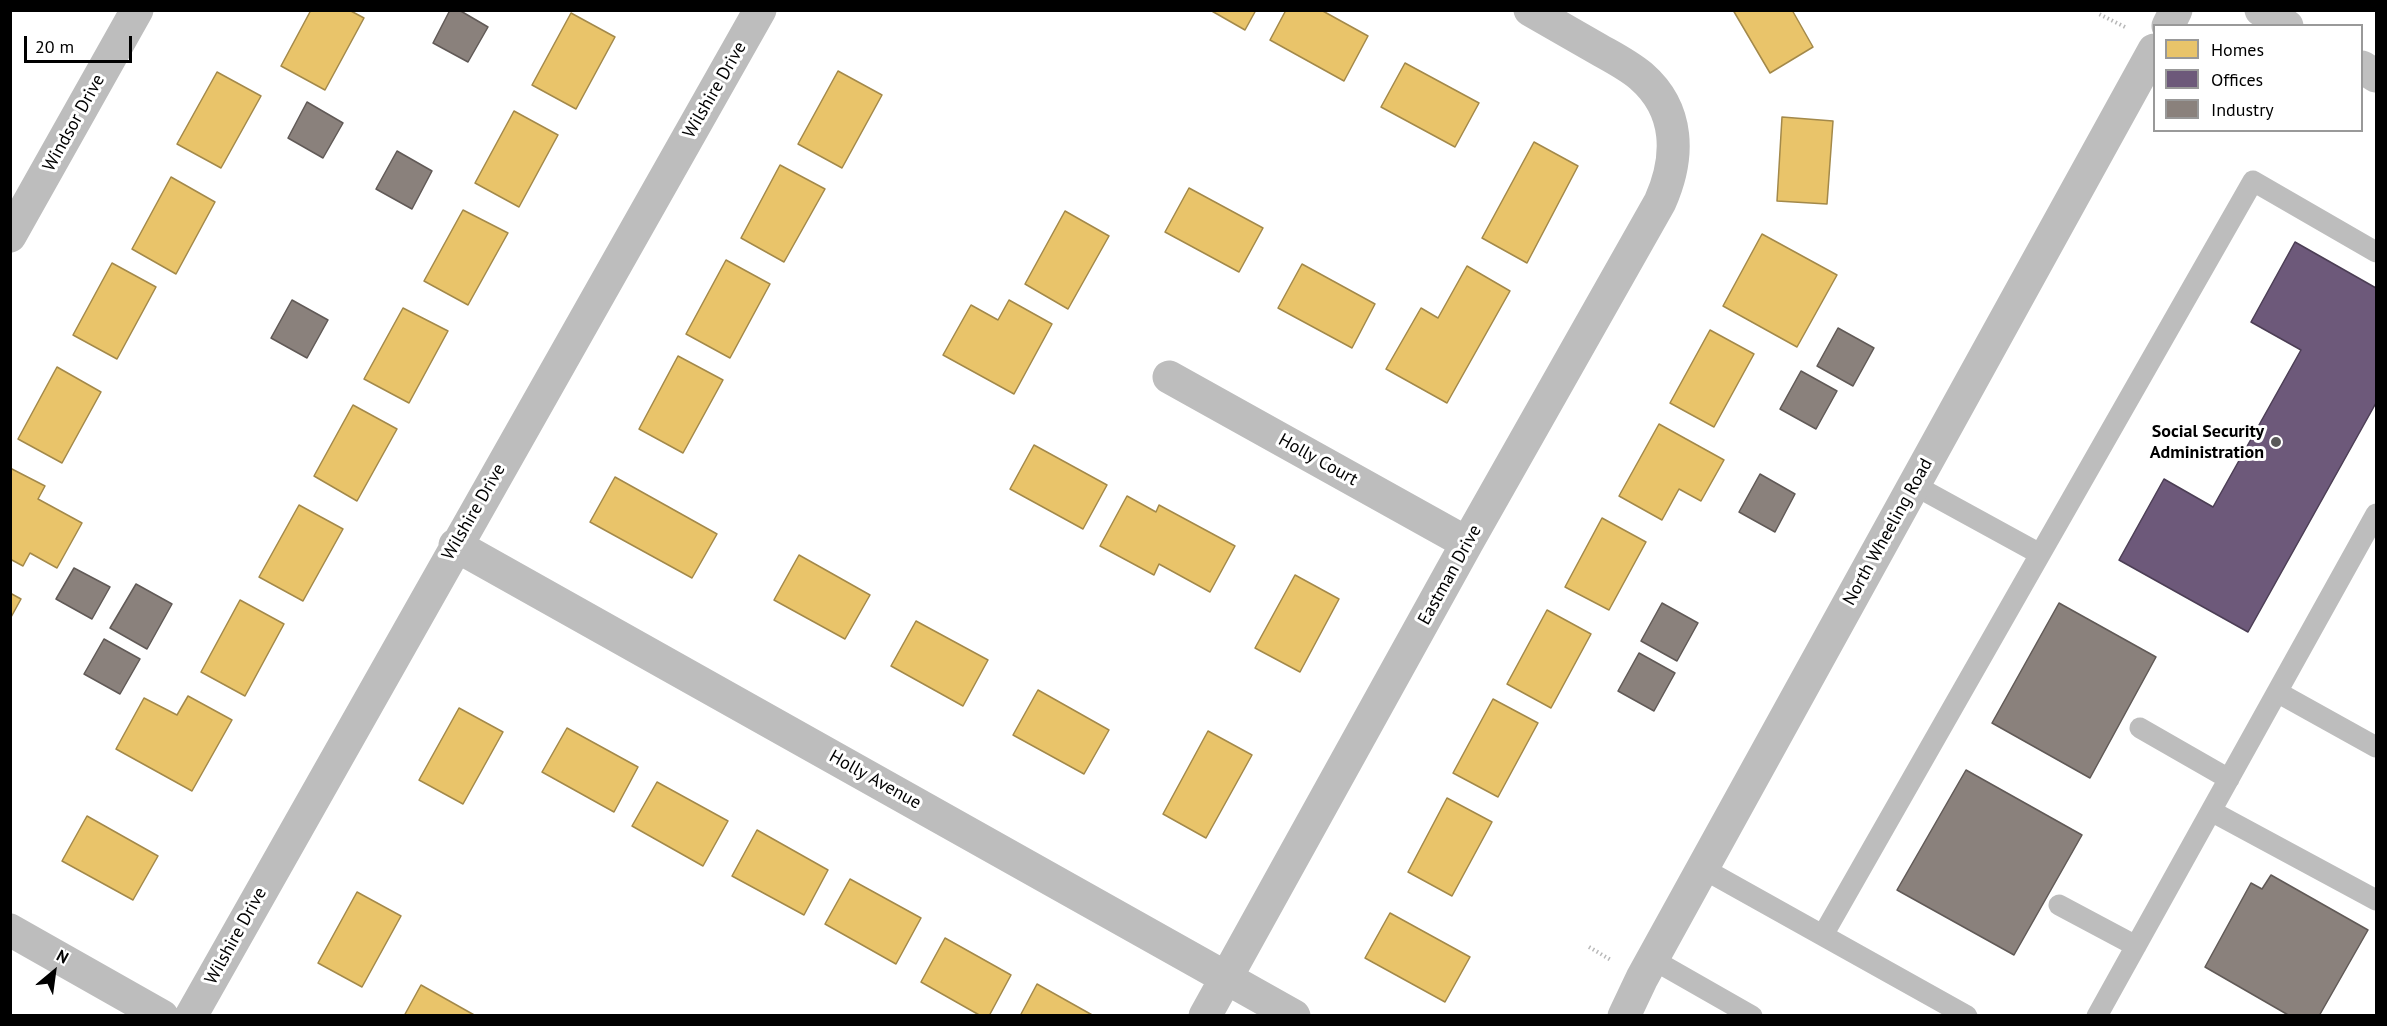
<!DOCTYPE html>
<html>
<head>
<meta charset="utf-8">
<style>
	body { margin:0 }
	#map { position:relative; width:2387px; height:1026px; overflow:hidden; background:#fff; font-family:"PT Sans",sans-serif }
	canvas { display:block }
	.frame { position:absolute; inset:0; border:12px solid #000; pointer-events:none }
	.legend { position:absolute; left:2153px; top:24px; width:210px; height:108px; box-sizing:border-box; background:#fff; border:2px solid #999; margin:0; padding:8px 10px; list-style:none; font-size:18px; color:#000 }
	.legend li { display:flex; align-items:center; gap:12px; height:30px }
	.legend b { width:30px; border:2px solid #999 }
	.north { position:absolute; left:24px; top:942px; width:60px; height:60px; -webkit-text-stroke:4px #fff; paint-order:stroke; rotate:29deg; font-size:16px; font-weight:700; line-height:24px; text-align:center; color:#000 }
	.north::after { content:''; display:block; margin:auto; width:21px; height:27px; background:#000; clip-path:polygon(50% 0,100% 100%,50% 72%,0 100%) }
	.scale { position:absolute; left:24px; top:36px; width:108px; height:27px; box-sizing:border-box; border:3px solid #000; border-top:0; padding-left:8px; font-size:18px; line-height:21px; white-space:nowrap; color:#000; -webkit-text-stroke:4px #fff; paint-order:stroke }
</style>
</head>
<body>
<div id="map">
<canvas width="2387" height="1026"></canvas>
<div class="frame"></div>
<ul class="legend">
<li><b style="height:16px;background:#e9c46a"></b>Homes</li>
<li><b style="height:16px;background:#6d597a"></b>Offices</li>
<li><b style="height:16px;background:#8a817c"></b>Industry</li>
</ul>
<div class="north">N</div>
<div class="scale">20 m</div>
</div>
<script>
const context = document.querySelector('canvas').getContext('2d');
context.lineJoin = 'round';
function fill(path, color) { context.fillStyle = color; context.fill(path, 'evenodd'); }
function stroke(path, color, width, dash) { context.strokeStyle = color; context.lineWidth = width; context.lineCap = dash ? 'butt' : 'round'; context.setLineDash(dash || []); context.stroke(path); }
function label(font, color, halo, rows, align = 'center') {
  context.font = font + ' "PT Sans",sans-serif'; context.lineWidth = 6; context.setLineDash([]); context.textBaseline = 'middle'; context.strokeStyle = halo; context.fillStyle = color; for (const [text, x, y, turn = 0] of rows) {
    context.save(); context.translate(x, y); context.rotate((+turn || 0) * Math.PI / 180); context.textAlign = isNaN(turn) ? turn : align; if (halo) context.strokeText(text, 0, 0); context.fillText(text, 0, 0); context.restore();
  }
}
const homes = new Path2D(`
	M311,10H349L364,18L325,90L281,66Z
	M1210,10H1256L1245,30Z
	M1286,10H1321L1368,36L1344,81L1270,40Z
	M1733,10H1792L1813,47L1770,73Z
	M571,13L615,37L576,109L532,85Z
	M1405,63L1479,103L1455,147L1381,107Z
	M838,71L882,95L842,168L798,144Z
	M217,72L261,96L221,168L177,144Z
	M514,111L558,135L519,207L475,183Z
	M1782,117L1833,121L1827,204L1777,201Z
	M1534,142L1578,166L1527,263L1482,238Z
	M780,165L825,189L784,262L741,238Z
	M171,177L215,202L176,274L132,249Z
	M1189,188L1263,228L1239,272L1165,232Z
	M463,210L508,233L468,305L424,281Z
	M1065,211L1109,236L1068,309L1025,284Z
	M1762,234L1837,275L1797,347L1723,306Z
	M726,260L770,284L730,358L686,334Z
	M112,263L156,287L117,359L73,335Z
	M1302,264L1375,304L1352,348L1278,308Z
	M1467,266L1510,291L1447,403L1386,369L1421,308L1438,318Z
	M1009,300L1052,324L1014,394L943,355L971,305L998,320Z
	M403,308L448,331L409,403L364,379Z
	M1710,330L1754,354L1714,427L1670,403Z
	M678,356L723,380L683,453L639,429Z
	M57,367L101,392L62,463L18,439Z
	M353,405L397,429L357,501L314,476Z
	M1659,424L1724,460L1701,501L1679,489L1662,520L1619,496Z
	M1034,445L1107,485L1083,529L1010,489Z
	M10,468L45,486L38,499L82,523L57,568L30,553L23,566L10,559Z
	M615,477L717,534L692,578L590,522Z
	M1127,496L1156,512L1159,505L1235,546L1210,592L1159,564L1154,575L1100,546Z
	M299,505L343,529L303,601L259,577Z
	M1602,518L1646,542L1609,610L1565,587Z
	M799,555L870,595L845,639L774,600Z
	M1295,575L1339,599L1300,672L1255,648Z
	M10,593L21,599L10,619Z
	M240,600L284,624L245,696L201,672Z
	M1547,610L1591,634L1551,708L1507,684Z
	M916,621L988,660L963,706L891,666Z
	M1038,690L1109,730L1084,774L1013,735Z
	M188,696L232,720L192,791L116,749L144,698L177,715Z
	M1493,699L1538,723L1498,797L1453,773Z
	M459,708L503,732L463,804L419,780Z
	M567,728L638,767L614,812L542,772Z
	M1208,731L1252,755L1206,838L1163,814Z
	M657,782L728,821L703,866L632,826Z
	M1447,798L1492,822L1452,896L1408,872Z
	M87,816L158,856L133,900L62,861Z
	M757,830L828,870L804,915L732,876Z
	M850,879L921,918L896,964L825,924Z
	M357,892L401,916L362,987L318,963Z
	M1390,913L1470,957L1445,1002L1365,958Z
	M945,938L1011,975L989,1016H981L921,982Z
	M1037,984L1094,1016H1020Z
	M421,985L476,1016H404Z`);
fill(homes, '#e9c46a');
stroke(homes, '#a3894a', 1.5);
const offices = new Path2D(`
	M2295,242L2376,288V403L2248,632L2119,560L2164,479L2213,507L2301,350L2251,322Z`);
fill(offices, '#6d597a');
stroke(offices, '#4c3e55', 1.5);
const industry = new Path2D(`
	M450,10H459L488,27L468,62L433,43Z
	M307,102L343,123L323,158L288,138Z
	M397,151L432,171L412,209L376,189Z
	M292,300L328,320L307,358L271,338Z
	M1838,328L1874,348L1853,386L1817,366Z
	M1801,371L1837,391L1816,429L1780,409Z
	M1760,474L1795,494L1775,532L1739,512Z
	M74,568L110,587L92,619L56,599Z
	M136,584L172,604L147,649L110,628Z
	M1662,603L1698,623L1677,661L1641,641Z
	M2059,603L2156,657L2090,778L1992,723Z
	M104,639L140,659L120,694L84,674Z
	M1639,653L1675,673L1654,711L1618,691Z
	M1966,770L2082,835L2014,955L1897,890Z
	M2271,875L2368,930L2319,1016H2290L2205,967L2251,883L2262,889Z`);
fill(industry, '#8a817c');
stroke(industry, '#615a57', 1.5);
stroke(new Path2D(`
	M2099,10V14L2127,28
	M1589,947L1611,960`), '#b8b8b8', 4, [1.5, 3]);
stroke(new Path2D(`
	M1914,485L2040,554
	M2277,692L2376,747
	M2140,728L2229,779
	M2211,811L2376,900
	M1702,868L1967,1016
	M2059,905L2136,946
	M1823,935L2253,181L2376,252
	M1652,959L1752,1016
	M2097,1016L2376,514`), '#bdbdbd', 21);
stroke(new Path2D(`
	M10,236L137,10
	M1169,377L1467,543
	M455,545L1294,1016
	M10,930L162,1016
	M191,1016L760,10
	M1205,1016L1467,543L1660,202C1680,157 1680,110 1641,76C1628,65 1612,57 1598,49C1575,36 1553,23 1530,10`), '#bdbdbd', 33);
stroke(new Path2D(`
	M2168,26L2176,10
	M1624,1016L1642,978L2154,50`), '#bdbdbd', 33);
stroke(new Path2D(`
	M2261,10L2287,26
	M2362,67L2376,76`), '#bfbfbf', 33);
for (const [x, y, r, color] of [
	[2276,442,6,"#595959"]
]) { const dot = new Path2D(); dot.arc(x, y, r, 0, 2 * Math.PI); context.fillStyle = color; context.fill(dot); stroke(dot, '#fff', 2); }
label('18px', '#000', '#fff', [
	["Wilshire Drive",715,90,-60],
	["Windsor Drive",74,123,-61],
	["Holly Court",1318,460,29],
	["Wilshire Drive",474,512,-60],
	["North Wheeling Road",1888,532,-61],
	["Eastman Drive",1450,575,-61],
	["Holly Avenue",875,780,29],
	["Wilshire Drive",236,936,-61]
]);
label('bold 18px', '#000', '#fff', [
	["Social Security",2264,432],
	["Administration",2264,453]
], 'right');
</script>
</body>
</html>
